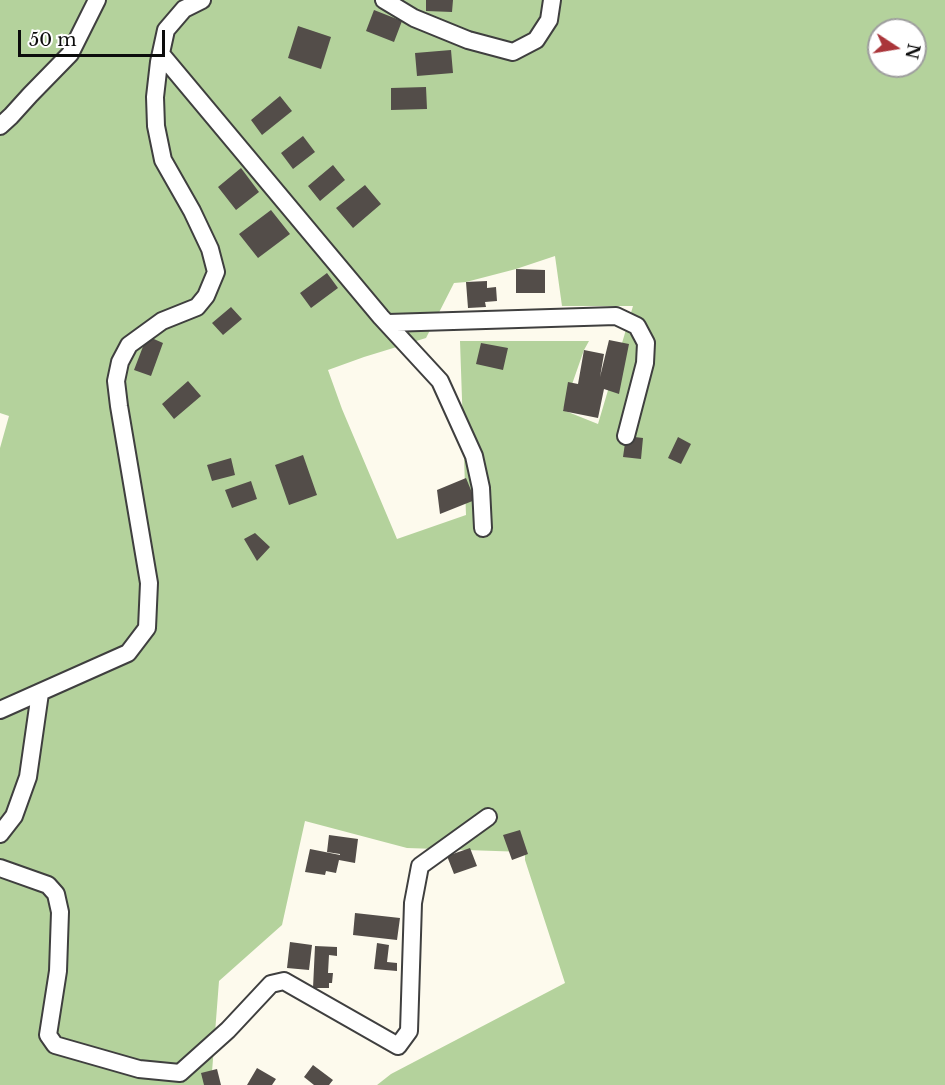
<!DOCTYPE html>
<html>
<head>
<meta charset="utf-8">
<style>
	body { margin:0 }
	#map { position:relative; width:945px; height:1085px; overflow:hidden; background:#fdfaed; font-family:"Libre Baskerville",serif }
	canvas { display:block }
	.north { position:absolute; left:867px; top:18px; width:60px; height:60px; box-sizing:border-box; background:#fff; border:2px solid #9e9e9e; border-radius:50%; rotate:102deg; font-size:16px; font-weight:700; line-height:24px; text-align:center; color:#0c0c0c }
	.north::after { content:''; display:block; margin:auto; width:21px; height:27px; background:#aa353a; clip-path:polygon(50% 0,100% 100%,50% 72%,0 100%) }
	.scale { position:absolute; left:18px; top:30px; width:147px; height:27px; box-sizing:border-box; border:3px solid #0c0c0c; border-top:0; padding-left:8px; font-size:18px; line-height:21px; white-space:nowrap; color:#0c0c0c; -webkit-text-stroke:4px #fff; paint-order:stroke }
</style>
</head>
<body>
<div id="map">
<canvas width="945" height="1085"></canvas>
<div class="north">N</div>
<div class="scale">50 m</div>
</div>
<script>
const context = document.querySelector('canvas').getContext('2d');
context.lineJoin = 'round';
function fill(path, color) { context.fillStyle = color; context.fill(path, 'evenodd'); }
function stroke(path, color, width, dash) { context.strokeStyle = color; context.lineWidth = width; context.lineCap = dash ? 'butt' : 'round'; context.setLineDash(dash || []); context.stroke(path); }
fill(new Path2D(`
	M0,0H945V1085H377L391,1074L565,983L525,860V852L407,848L305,821L282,925L219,981L211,1085H0V448L9,416L0,413ZM879,30H915V66H879ZM555,256L562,306H633L598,424L563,410L584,350L589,341H460L466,515L397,539L342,409L328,370L364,357L426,338L454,283L466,282L516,269Z`), '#b4d29c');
fill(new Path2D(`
	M426,0H453L452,12L426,11Z
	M374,10L402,21L394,42L366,31Z
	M298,26L331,37L321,69L288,58Z
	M451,50L453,73L417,76L415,53Z
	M426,87L427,109L391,110V88Z
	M280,96L292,111L262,135L251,120Z
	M303,136L315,152L293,169L281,153Z
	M333,165L345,180L320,201L308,186Z
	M241,168L259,192L236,210L218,187Z
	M365,185L381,204L353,228L336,208Z
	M271,210L290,234L258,258L239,234Z
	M516,269L545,270V293H516Z
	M327,273L338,288L311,308L300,293Z
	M487,281V288L496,287L497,301L485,302L486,307L468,308L466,282Z
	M231,307L242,319L223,335L212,323Z
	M147,336L163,343L151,376L134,370Z
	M609,340L629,344L619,394L604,389L598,418L563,411L568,382L578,384L584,350L604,354L600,377Z
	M481,343L508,348L503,370L476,364Z
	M188,381L201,396L174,419L162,404Z
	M626,436L643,438L641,459L623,457Z
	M678,437L691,444L681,464L668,458Z
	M303,455L317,495L289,505L275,465Z
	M231,458L235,475L212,481L207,465Z
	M466,478L475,500L440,514L437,490Z
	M251,481L257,499L232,508L225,490Z
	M255,533L270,547L257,561L244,539Z
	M520,830L528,854L512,860L503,835Z
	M329,835L358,839L355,863L339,860L336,873L326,871L325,875L305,872L310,849L340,855V854L327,852Z
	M470,848L477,866L454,874L447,856Z
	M355,913L400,918L397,940L353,935Z
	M290,942L312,945L309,970L287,968Z
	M377,943L389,945L387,962L397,963V971L374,969Z
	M315,946L337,947V956L329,955L328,973H333L332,983H329V988H313Z
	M313,1065L333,1080L329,1085H314L304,1077Z
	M257,1068L276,1079L272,1085H247Z
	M217,1069L221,1085H204L201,1073Z`), '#534d49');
const street = new Path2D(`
	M384,0L414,18L468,40L513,52L536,40L549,20L552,0
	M161,54L381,317L440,381L474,456L481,488L483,528
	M0,126L11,116L30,95L70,54L97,0
	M388,323L616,316L637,326L646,343L645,363L626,436
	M0,710L128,653L147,628L149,583L119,406L116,381L120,362L129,345L162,321L197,307L206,296L216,272L210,249L192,211L163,160L156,126L155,97L159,62L166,30L184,9L202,0
	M0,834L14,816L28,777L40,693
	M0,868L48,885L56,894L60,912L58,971L48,1035L55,1045L139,1069L180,1073L228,1030L271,984L284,981L398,1046L409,1031L413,903L420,866L488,817`);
stroke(street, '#3f3f3f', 20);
stroke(street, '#fff', 16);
</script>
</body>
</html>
